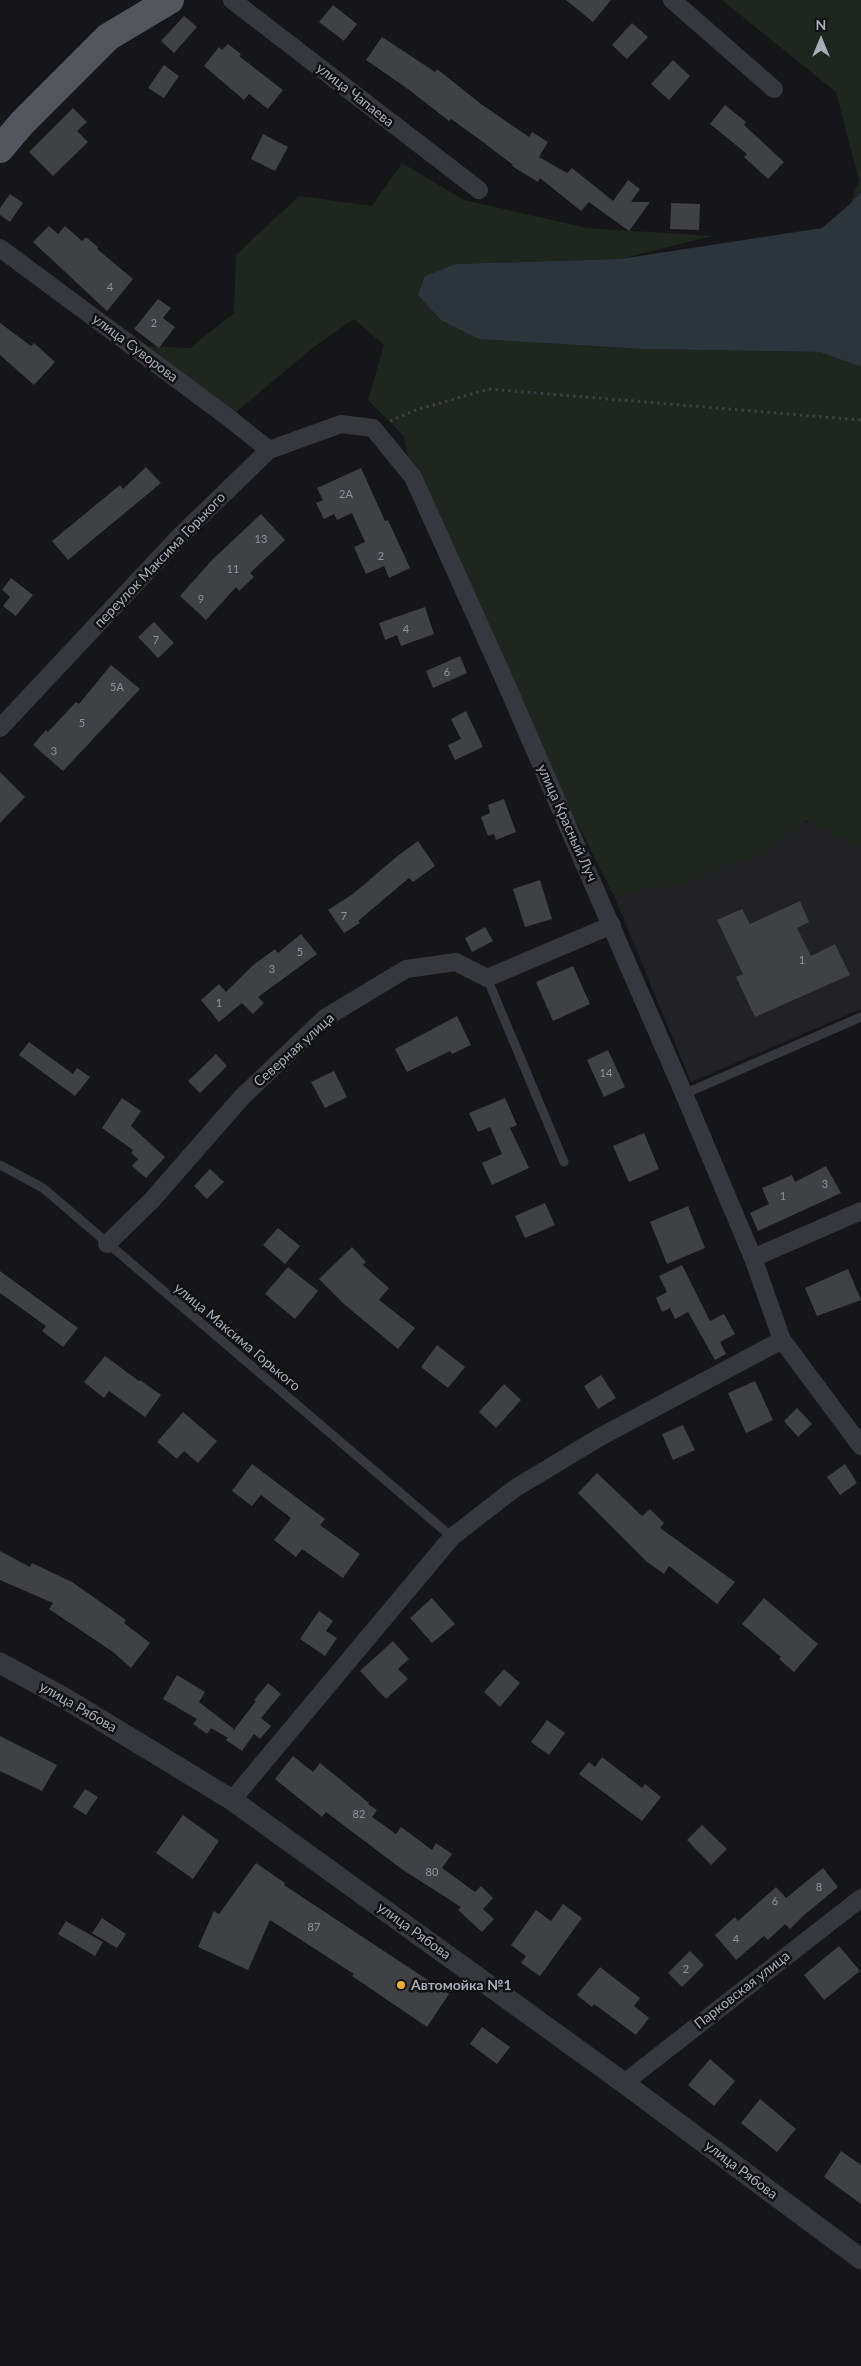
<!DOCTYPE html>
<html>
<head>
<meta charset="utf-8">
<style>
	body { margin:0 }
	#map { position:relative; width:861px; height:2366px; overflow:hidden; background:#161618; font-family:Lato,sans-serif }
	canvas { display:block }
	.north { position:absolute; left:796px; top:15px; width:50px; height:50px; -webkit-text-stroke:4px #111113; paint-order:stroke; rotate:0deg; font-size:14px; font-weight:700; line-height:20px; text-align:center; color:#a8adb8 }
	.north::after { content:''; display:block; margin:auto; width:18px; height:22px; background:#a8adb8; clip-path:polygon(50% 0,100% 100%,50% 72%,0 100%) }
</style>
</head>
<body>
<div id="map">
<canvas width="861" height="2366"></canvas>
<div class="north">N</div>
</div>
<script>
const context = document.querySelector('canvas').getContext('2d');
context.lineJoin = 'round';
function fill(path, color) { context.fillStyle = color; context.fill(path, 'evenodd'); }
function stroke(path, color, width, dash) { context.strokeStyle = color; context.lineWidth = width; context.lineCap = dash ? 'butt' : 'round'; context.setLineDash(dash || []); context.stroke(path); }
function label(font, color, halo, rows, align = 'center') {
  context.font = font + ' Lato,sans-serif'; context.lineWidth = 5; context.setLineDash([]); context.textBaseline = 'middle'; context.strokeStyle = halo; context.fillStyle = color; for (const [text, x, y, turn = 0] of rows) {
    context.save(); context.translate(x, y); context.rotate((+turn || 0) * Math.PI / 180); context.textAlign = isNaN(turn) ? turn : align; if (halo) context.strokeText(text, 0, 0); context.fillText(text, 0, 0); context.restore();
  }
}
fill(new Path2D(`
	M861,801V1009L691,1082L614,896Z`), '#222225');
fill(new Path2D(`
	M722,0H861V192L850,204L859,180L836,92Z
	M402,163L464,200L587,228L712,236L620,259L456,264L646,349L820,352L861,367V848L808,820L759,854L679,884L614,896L504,679L413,477L403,435L368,400L384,345L354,319L315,346L229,418L131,346L190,348L234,313L236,255L299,196L372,206Z`), '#1e261f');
fill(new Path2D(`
	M861,192V367L820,352L646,349L479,339L441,320L418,295L425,276L456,264L620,259L822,228L850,204Z`), '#2c353c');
fill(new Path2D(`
	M566,0H611L593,22Z
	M333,5L357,24L344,41L319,22Z
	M184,16L197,27L174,53L161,41Z
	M632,23L648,37L627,59L612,45Z
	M382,37L435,72L437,69L481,104L529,137L532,132L548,142L539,157L567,173L572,168L613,201L628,180L640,189L631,202H650L629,231L589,202L581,211L540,178L538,182L512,166L513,165L483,142L451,119L449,121L408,89L366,60Z
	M228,44L241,54L239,56L283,90L268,109L249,94L244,100L204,66L219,47L222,50Z
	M673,60L690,76L669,100L651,84Z
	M164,65L179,76L164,98L148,88Z
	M725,105L746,122L744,125L784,162L768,179L744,157L747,154L710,124Z
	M73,108L87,122L77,131L88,142L53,176L29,152Z
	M263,134L288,147L275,171L251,159Z
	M10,194L23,203L10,222L0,215V208Z
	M671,203L700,204L699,230L670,229Z
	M49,226L58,234L65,226L82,241L86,237L98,247L97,249L133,279L107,311L33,242Z
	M158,299L171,308L163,318L175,327L159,348L134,329Z
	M0,323L31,346L34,343L55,362L34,385L0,355Z
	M146,467L161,483L68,560L52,541L120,485L123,489Z
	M361,468L385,521L388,520L410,568L389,578L384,566L366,574L354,547L365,542L352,513L337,520L334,514L324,519L316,503L323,500L317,488Z
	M261,514L285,540L250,573L254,577L239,591L236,587L206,620L180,596L212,560Z
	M11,578L33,595L16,616L3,606L10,597L2,590Z
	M425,607L434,634L401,646L397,635L385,640L379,623Z
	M154,622L174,643L158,658L138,637Z
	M460,656L467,673L433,688L426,671Z
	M111,665L140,689L63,771L33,745L46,730L48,732L76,702L79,704Z
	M466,711L483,747L455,760L448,745L461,739L451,719Z
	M0,772L25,797L0,823Z
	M504,799L516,832L496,840L494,834L488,836L481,817L490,813L488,805Z
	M418,841L435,866L413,882L409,878L358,921L360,923L344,933L328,910L353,894L395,858Z
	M540,880L552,919L525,927L513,889Z
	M800,901L809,922L797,928L811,956L835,944L850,975L755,1017L736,977L743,974L717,920L742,909L750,924Z
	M485,927L493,941L472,952L465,938Z
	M301,934L317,954L258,997L264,1003L253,1014L242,1003L219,1022L201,1000L219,984L226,992L252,966L275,949L278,953Z
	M573,966L590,1004L553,1021L536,982Z
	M457,1016L471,1045L452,1054L450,1051L407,1072L395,1049Z
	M29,1042L73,1074L77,1068L90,1077L75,1096L19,1055Z
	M608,1050L625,1087L604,1097L587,1060Z
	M216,1054L227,1066L200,1093L188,1081Z
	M334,1071L347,1097L325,1108L311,1082Z
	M122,1098L141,1111L131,1126L165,1157L146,1178L132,1166L138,1159L131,1153L133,1150L102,1128Z
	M505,1098L517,1125L510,1128L529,1168L492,1185L482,1163L502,1154L490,1127L478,1132L469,1113Z
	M644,1133L659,1169L629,1182L613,1146Z
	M826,1166L841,1193L758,1231L750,1213L769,1204L762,1188L792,1175L795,1182Z
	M210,1169L224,1182L207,1199L194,1186Z
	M545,1203L555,1225L525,1238L515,1216Z
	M688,1206L705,1248L667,1264L650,1222Z
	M278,1228L300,1246L285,1264L263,1245Z
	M352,1247L366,1262L363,1265L389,1288L379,1300L415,1328L398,1349L345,1305L319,1279Z
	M682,1265L710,1321L724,1314L735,1334L720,1342L726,1354L715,1360L688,1312L675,1319L670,1308L662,1312L656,1298L667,1292L659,1276Z
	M288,1267L318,1291L295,1319L265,1294Z
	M848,1269L861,1300L817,1316L805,1288Z
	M0,1271L78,1328L63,1347L42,1331L46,1326L0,1293Z
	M437,1345L465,1367L448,1388L421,1367Z
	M105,1356L139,1381L140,1380L161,1395L145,1417L109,1391L104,1398L84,1382Z
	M601,1375L616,1398L598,1409L584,1386Z
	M755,1381L773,1420L746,1433L728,1393Z
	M504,1384L521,1400L496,1428L479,1412Z
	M797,1408L812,1424L798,1437L784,1421Z
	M183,1412L217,1441L198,1463L184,1451L177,1459L157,1442Z
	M683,1425L695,1450L673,1460L662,1434Z
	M252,1464L325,1519L320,1525L360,1554L343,1578L302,1549L296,1557L274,1540L291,1518L261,1495L252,1506L232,1491Z
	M845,1464L857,1483L840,1495L827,1477Z
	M597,1473L642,1516L650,1509L664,1523L660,1528L735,1582L717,1604L669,1566L664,1574L647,1562L578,1493Z
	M0,1551L30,1567L32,1563L72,1582L126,1620L124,1623L150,1643L131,1668L113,1652L49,1609L53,1603L0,1580Z
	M432,1598L455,1624L432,1643L410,1618Z
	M764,1598L818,1644L794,1672L779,1659L781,1657L742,1624Z
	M319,1611L333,1621L326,1631L337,1638L325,1656L300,1639Z
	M393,1641L409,1659L398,1669L408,1679L386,1699L360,1671Z
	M504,1669L520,1683L500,1707L484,1692Z
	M177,1675L205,1692L199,1702L234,1729L228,1738L211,1728L207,1734L193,1724L197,1719L163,1699Z
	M268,1683L281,1694L261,1718L271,1726L260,1739L254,1734L242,1751L226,1740L256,1701L254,1700Z
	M547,1720L565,1733L549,1755L531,1742Z
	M0,1736L57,1765L42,1791L0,1771Z
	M293,1756L313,1772L320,1763L369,1803L368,1804L377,1810L372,1817L396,1834L401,1827L432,1850L436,1843L452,1854L442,1868L475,1892L481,1886L493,1898L483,1909L494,1919L482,1932L458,1910L461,1907L403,1870L326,1812L322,1817L275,1779Z
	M602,1757L642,1788L645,1784L661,1797L642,1821L579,1774L589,1762L595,1767Z
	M85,1789L98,1797L86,1815L73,1807Z
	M183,1815L219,1841L193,1879L156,1853Z
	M702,1825L727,1849L711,1865L687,1840Z
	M256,1863L285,1883L284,1885L449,1994L427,2027L352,1976L354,1974L270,1920L248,1970L198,1947L214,1911L219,1914Z
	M823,1868L838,1887L803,1916L790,1929L785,1924L768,1940L764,1936L736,1960L715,1935L735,1917L738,1921L776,1887L786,1898Z
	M563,1904L582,1918L540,1976L521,1963L526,1956L511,1945L536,1910L551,1921Z
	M102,1918L126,1934L117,1948L92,1933Z
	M66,1921L103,1942L95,1956L58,1934Z
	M839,1946L860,1971L824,2000L804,1975Z
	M690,1951L704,1965L682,1987L668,1973Z
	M600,1967L640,1998L634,2006L649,2018L636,2035L594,2004L592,2007L577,1995Z
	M482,2027L510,2047L497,2064L470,2044Z
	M710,2059L735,2081L714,2106L688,2085Z
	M760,2099L796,2129L777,2152L741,2123Z
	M841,2151L861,2165V2204L824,2177Z`), '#404145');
stroke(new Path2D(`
	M390,421L416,410L489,389L861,420`), '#3d3f44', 3, [2.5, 4]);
stroke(new Path2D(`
	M487,978L564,1162
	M684,1094L861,1017
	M0,1165L43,1188L452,1537`), '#37383d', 9);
stroke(new Path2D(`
	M232,0L479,190
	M672,0L774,89
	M0,248L229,418L269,450
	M0,728L181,535L269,450L341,424L373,428L413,477L504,679L684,1094L753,1258L782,1340L861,1446
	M107,1244L152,1200L242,1097L325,1018L406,969L456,962L487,978L612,925
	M753,1258L861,1211
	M232,1800L452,1537L514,1489L600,1437L782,1340
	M624,2083L861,1898`), '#37383d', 18);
stroke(new Path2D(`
	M0,1663L66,1699L232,1800L624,2083L861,2259`), '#37383d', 21);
stroke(new Path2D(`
	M0,149L22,123L108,37L170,0`), '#53555c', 28);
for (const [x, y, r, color] of [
	[401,1985,5,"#f2b134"]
]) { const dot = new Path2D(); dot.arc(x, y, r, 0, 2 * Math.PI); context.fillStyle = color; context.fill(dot); stroke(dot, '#111113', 2); }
label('11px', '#8e929b', null, [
	["4",110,287],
	["2",154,323],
	["2А",346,494],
	["13",261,539],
	["2",381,556],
	["11",233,569],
	["9",201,599],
	["4",406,629],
	["7",156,640],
	["6",447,672],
	["5А",117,687],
	["5",82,723],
	["3",54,751],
	["7",344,916],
	["5",300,952],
	["1",802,960],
	["3",272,969],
	["1",219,1003],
	["14",606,1073],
	["3",825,1184],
	["1",783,1196],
	["82",359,1814],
	["80",432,1872],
	["8",819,1887],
	["6",775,1901],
	["87",314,1927],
	["4",736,1939],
	["2",686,1969]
]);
label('14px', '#a8adb8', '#111113', [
	["улица Чапаева",355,95,38],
	["улица Суворова",135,348,37],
	["переулок Максима Горького",160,560,-46],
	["улица Красный Луч",567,823,66],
	["Северная улица",294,1050,-42],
	["улица Максима Горького",237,1337,40],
	["улица Рябова",78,1707,30],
	["улица Рябова",414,1931,36],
	["Парковская улица",742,1990,-38],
	["улица Рябова",741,2170,37]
]);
label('bold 14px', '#a8adb8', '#111113', [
	["Автомойка №1",411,1985]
], 'left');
</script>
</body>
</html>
